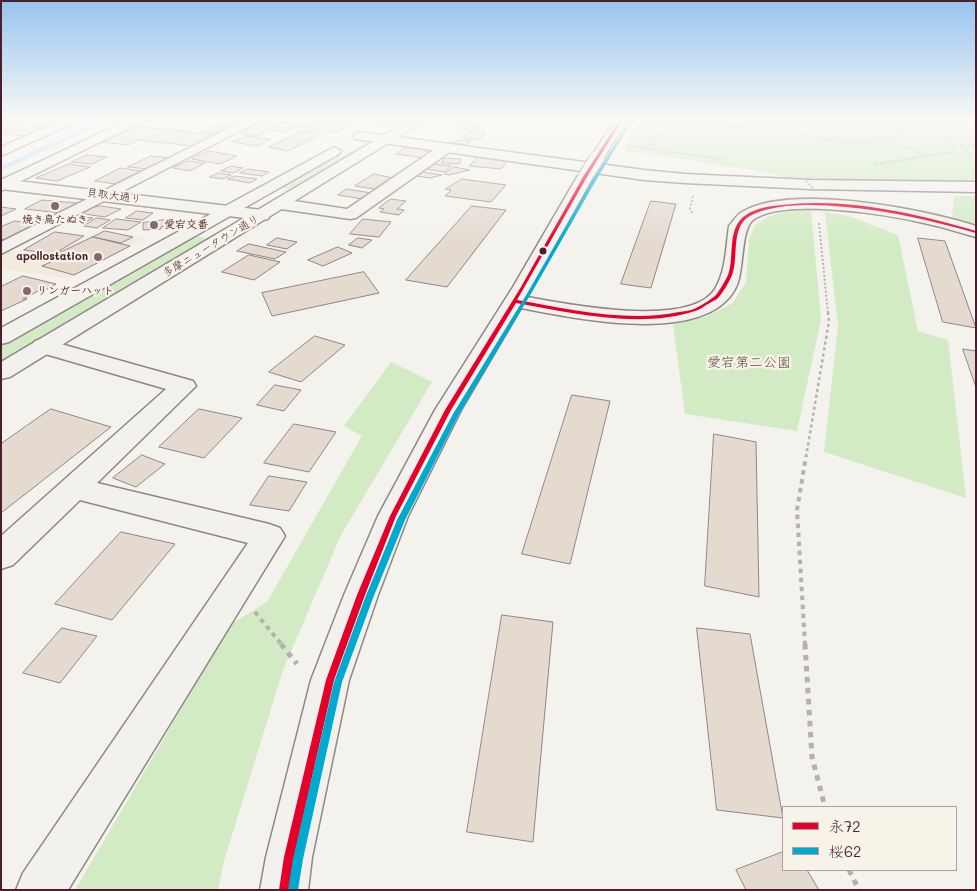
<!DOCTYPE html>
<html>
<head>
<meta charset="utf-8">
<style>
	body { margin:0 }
	#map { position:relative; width:977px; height:891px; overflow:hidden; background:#f4f2ec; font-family:Mali,"Klee One",sans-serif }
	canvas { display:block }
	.frame { position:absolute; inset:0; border:2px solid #4a1f2b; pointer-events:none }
	.legend { position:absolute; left:782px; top:806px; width:175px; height:65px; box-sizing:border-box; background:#f7f3e8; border:1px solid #b29e9c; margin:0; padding:6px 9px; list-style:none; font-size:15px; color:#4a1f2b }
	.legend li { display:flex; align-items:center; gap:10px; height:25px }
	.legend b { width:25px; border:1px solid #b29e9c }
</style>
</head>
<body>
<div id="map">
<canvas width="977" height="891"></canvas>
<div class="frame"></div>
<ul class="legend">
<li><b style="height:6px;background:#e4002b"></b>永72</li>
<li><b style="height:6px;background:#00a9ce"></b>桜62</li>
</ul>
</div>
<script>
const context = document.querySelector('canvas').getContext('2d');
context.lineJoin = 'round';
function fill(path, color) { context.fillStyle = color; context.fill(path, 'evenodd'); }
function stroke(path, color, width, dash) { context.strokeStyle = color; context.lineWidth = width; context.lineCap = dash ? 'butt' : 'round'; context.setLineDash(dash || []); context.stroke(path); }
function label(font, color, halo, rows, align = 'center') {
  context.font = font + ' Mali,"Klee One",sans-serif'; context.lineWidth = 4.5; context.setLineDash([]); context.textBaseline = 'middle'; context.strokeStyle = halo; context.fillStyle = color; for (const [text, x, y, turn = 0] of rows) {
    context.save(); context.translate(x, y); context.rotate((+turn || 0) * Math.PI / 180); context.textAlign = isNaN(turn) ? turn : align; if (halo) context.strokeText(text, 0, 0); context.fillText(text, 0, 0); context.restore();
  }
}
fill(new Path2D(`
	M101,230L146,238L69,279L1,268V253L7,250L49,257Z`), '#f5eade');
fill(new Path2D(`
	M642,119H969L976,131V182L793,179L760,171L627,151L624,149L634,129Z
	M368,142H371L289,189L279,188Z
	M954,196H976V225L952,217Z
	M811,210L821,320L797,431L685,414L673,324L705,317L733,303L746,282L749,240L754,226L767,217L783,212Z
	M825,212L849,216L898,235L918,331L948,340L966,498L824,452L838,325Z
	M193,235L213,240L1,364V345Z
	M391,362L432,382L341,535L283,670L224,861L218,890H75L231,624L267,602L362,436L344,426Z`), '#d2ebc4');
fill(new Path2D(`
	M104,119H113L1,171V166Z`), '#bbdcf9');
const building = new Path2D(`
	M145,119H172L165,123L141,121Z
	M264,119H279L289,121L281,124L260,121Z
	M305,119H325L307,128L291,126Z
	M228,120L243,121L233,127L217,125Z
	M334,120L355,123L334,133L313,129Z
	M465,121L480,123L476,127H480L477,130L462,129L464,127L460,126Z
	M9,122L25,123L1,132V124Z
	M42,122L57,124L28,136L2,134L15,129L24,130Z
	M259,123L277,126L257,136L239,133Z
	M138,126L215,135L192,146L139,140L128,145L101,142Z
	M212,127L230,129L220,133L203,132Z
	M280,127L292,128L284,132L272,131Z
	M305,131L322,134L288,151L269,147L298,132Z
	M470,131L486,133L479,140L463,138Z
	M247,136L271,139L257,146L233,142Z
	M457,140L471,141L466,145L452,143Z
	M408,147L427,150L425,151L433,153L424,158L396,154Z
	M209,151L237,156L220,164L192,159Z
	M87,155L107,157L92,164L72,162Z
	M151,156L171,158L149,169L128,167Z
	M478,157L508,161L501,169L470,166Z
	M445,158L461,159L459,164L442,163Z
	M188,161L205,163L190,171L173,168Z
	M69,164L90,167L57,181L36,178Z
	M434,164L451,166L444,172L426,169Z
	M231,166L243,168L234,173L221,171Z
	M454,167L470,170L449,175L444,174Z
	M121,168L141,171L115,184L95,181Z
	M248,169L269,172L262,176L240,173Z
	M423,172L442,175L430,178L416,176Z
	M218,173L231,175L223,179L210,177Z
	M374,174L393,178L374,189L355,186Z
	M235,176L257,179L250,183L228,179Z
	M462,179L506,185L491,202L445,196L451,190L446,189Z
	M347,189L371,193L362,199L338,195Z
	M391,199L406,201L397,209L404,210L399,215L380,212L384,209L379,208Z
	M42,200L77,203L61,213L25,209Z
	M651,201L676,204L651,288L621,284Z
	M101,206L121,209L105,217L78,213L87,208Z
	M472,206L506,210L447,287L406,280Z
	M1,207L16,209L1,216Z
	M137,211L153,213L143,220L126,218Z
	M75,216L93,218L84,223L66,221Z
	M97,218L110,220L97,228L84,226Z
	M116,219L141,222L128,230L103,228Z
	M363,219L391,222L379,237L350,234Z
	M164,220L165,226L161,227V229L143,230V223Z
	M15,221L38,225L7,240L1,239V227Z
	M105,231L133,237L121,243L93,237Z
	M55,232L84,236L54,254L24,250Z
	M93,237L130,246L74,275L42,266L64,256L57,254Z
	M277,238L297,242L287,249L267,245Z
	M358,238L372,240L362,248L349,245Z
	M918,238L945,241L976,328L943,322Z
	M249,244L286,252L275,259L237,251Z
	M338,247L352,253L323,266L308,260Z
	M249,255L280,262L254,280L222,272Z
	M364,272L379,293L272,316L262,293Z
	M23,276L56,284L44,291L40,290L23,299H27L1,311V287Z
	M315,336L345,345L301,382L269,372Z
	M963,349L976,351V387Z
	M275,385L301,390L284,411L257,405Z
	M572,395L610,401L570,564L522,554Z
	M51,409L111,427L1,513V444Z
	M199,409L242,418L204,458L159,447Z
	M294,424L336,432L309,472L264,463Z
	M714,434L756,442L759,597L705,586Z
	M142,455L165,464L136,487L113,478Z
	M269,476L307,482L289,511L250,505Z
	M121,532L175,544L112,620L55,604Z
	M502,615L553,622L533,842L467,832Z
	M62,628L97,636L60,683L23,673Z
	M697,628L750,634L783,818L717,810Z
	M783,852V870H807L819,890H746L736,870Z`);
fill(building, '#e4dad0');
stroke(building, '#8f8685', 1);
const minor = new Path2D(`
	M65,119H82L1,156V147Z
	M130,119H147L1,191V180Z
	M247,119H263L1,254V242Z
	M372,119H395V120L389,124L374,122Z
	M446,144L451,145L453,148L451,151L356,218L350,219L281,209L275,207L273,204L275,201L281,199L347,209L441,145Z
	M43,339L193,381L196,386L97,483L269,524L280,528L285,536L68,890H16L23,873L248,543L80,500L13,565L1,569V536L166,389L35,351L32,346L35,341Z`);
const tertiary = new Path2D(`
	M616,119H628L602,161H592L590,158Z
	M360,132L644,170L685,174L810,180L976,182V192L810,189L685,183L644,180L355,139L353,136L355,133Z
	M585,172L590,174L593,177L527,297C567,304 690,329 715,289C726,271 726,246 729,226C733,221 737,215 742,212C790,183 924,209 976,226V237C960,233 944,227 928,224C892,215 783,197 753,220C741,229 744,269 737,285C710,348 573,318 521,308L461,410L408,516L378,595L349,680L312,857L308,890H260L266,857L311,680L344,595L378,516L435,410L513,287L577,177L580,174Z
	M1,179L262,210L268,211L270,215L268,219L262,220L1,189Z`);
const secondary = new Path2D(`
	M411,119H427L10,377L1,379V362Z
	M334,147L341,151L339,154L9,342L1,344V328Z`);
stroke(minor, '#8f8685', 3);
stroke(tertiary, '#8f8685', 3);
stroke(secondary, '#8f8685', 3);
stroke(new Path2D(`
	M773,119C808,142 865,151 903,131V125L895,119
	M960,119L976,149
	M885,140L926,155
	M952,144L974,146
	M964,145L971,158
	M628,146L721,159
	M647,148L656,136L670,131L778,124
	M876,164L952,152L954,147L946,134L931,119
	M692,213L690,209L693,196
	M819,223L828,313`), '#b6b0ae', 2, [2, 2]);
stroke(new Path2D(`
	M806,457L829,321L828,312`), '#b6b0ae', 2.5, [3, 3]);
stroke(new Path2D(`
	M255,612L282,645
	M805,645L797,510L806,456`), '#b6b0ae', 4, [4.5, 4.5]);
stroke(new Path2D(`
	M281,644L297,664
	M805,644L812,757L825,807
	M849,870L859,890`), '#b6b0ae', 5, [5.5, 5.5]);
fill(minor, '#f2f1ed');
fill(tertiary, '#f2f1ed');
fill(secondary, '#f2f1ed');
const tertiaryBridge = new Path2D(`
	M585,177L597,158`);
stroke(tertiaryBridge, '#8f8685', 16, []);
stroke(new Path2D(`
	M803,178L817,192`), '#b6b0ae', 2, [2, 2]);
stroke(tertiaryBridge, '#f2f1ed', 14);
fill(new Path2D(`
	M620,119H623L587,177L517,300C567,309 629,323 679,312C684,311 689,311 694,309C699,307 712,299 716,295C720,290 725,281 728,275C735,257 726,228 746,215C756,208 770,206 782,205C844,197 916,213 976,231V233C933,221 891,211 846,207C826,205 806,204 786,206C774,208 760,210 750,216C730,227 739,258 732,275C730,281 722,294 718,298C716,300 711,302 708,304C704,306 700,310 695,311C641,329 570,313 516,303L451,410L396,516L365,595L334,680L294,857L289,890H279L284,857L326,680L357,595L390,516L445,410L521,287L583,177Z`), '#e4002b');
fill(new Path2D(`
	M629,123L630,124L595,182L532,292L459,414L405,520L373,598L342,682L303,859L298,890H288L293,859L334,682L365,598L397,520L453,414L528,292L591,182Z`), '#00a9ce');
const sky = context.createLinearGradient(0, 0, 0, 244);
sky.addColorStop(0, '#96c4ef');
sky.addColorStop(0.49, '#faf9f6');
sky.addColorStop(1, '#faf9f600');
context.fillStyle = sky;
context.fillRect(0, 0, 977, 244);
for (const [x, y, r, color] of [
	[55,206,5,"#86696f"],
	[154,225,5,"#86696f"],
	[543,251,4.5,"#4a1f2b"],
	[98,257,5,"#86696f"],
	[27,291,5,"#86696f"]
]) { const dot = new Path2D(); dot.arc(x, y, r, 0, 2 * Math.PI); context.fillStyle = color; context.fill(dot); stroke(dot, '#f7f3e8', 2); }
label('11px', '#4a1f2b', '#f7f3e8', [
	["貝取大通り",114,196,7],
	["多摩ニュータウン通り",211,246,-31]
]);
label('bold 11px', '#4a1f2b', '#f7f3e8', [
	["焼き鳥たぬき",55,220,"center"],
	["愛宕交番",164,225],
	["apollostation",88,257,"right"],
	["リンガーハット",37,291]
], 'left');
label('14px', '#655049', '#f7f3e8', [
	["愛宕第二公園",749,363]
]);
</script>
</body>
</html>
